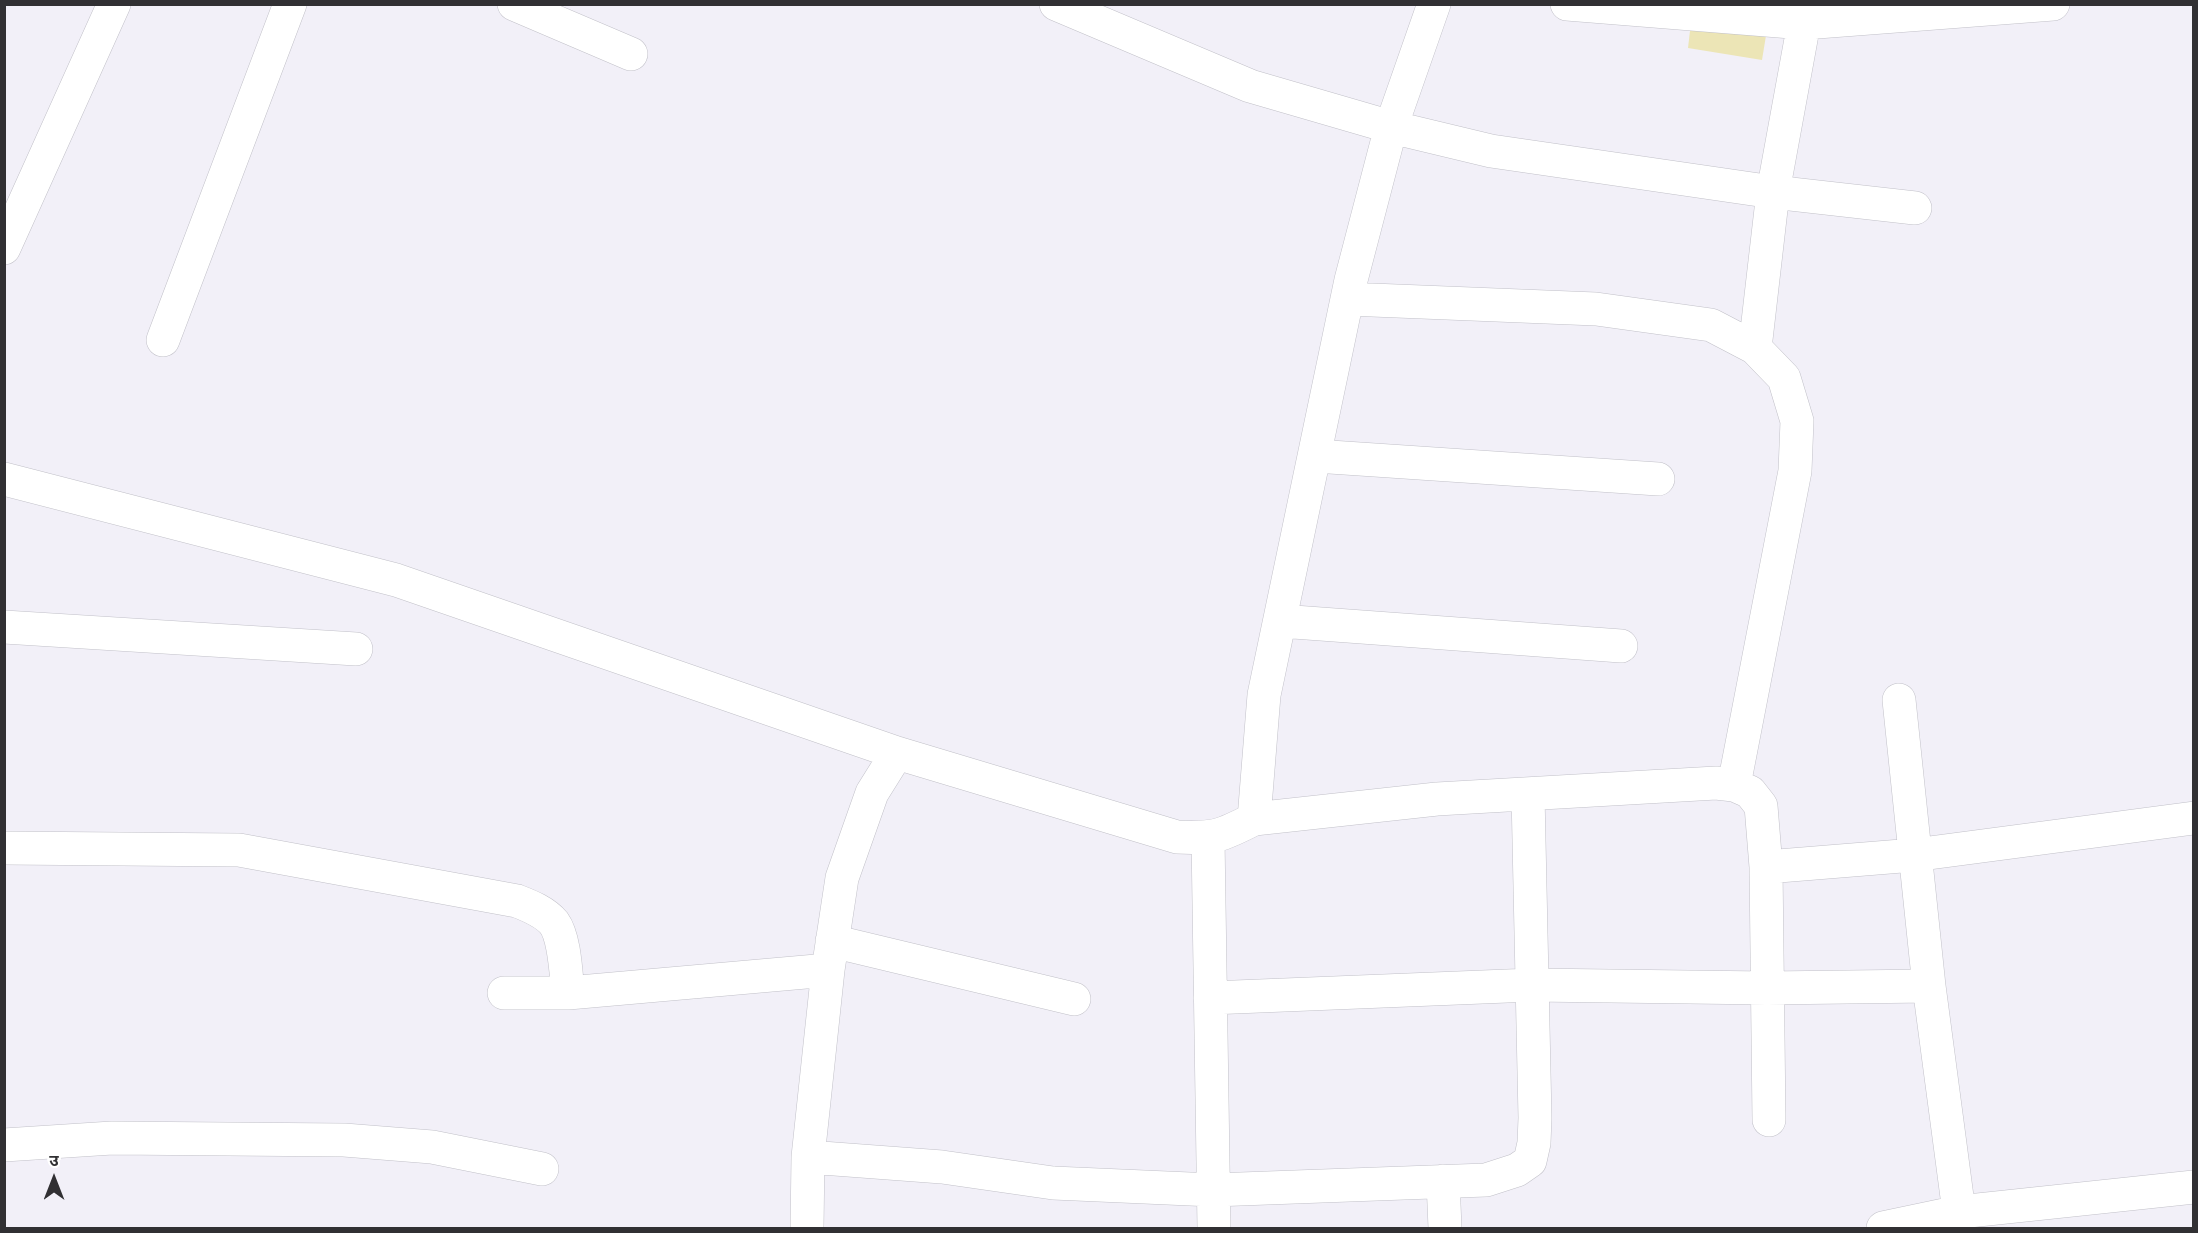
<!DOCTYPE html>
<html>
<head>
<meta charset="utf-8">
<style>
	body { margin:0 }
	#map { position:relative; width:2198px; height:1233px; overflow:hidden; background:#f2f0f8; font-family:Signika,"Noto Sans Devanagari",sans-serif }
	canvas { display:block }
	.frame { position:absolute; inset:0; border:6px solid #313033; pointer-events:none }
	.north { position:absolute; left:24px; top:1149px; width:60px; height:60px; -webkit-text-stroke:4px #fff; paint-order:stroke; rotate:0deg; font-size:16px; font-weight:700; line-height:24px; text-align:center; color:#313033 }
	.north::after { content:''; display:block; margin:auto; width:21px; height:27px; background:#313033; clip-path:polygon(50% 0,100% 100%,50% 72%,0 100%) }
</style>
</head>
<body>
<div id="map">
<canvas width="2198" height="1233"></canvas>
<div class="frame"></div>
<div class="north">उ</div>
</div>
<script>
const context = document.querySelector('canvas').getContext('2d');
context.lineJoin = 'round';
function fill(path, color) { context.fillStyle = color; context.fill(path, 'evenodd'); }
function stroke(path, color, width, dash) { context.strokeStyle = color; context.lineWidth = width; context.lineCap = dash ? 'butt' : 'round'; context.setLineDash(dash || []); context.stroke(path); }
fill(new Path2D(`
	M1693,5H1771L1762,60L1688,48Z`), '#ece5b6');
const street = new Path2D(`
	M514,4L631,54
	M1056,4L1250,86L1391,127L1434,4
	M1567,4L1804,23L1773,192L1755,348
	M1804,4V23L2053,4
	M4,248L114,4
	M1347,299L1596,309L1711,325L1755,348L1784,378L1797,421L1795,471L1734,785
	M163,340L290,4
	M1315,456L1658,479
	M4,479L396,580L897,753L1177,837C1214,839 1221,836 1254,819L1437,799L1716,783L1734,785L1750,792L1761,806L1766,867L1769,1120
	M1280,621L1621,646
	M4,627L356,649
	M1899,700L1929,986L1959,1212
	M1254,819L1264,695L1351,280L1391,127L1491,151L1773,192L1915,208
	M1208,838L1214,1228
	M4,848L239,850L517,901C530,906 545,912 554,923C565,938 566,975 568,993
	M1766,867L1914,855L2194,818
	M832,941L1074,999
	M504,993H568L828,970
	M1210,998L1532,985L1767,988L1929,986
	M4,1145L112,1138L344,1140L432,1147L542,1169
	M808,1157L942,1167L1053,1183L1213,1190L1486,1180L1517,1170L1530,1161L1534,1143L1535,1118L1528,794
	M1443,1181L1445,1228
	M807,1228L808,1157L828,970L842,878L872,793L897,753
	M1883,1228L1959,1212L2194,1187`);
stroke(street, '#c1c0c8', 34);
stroke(street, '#fff', 33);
</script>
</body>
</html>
